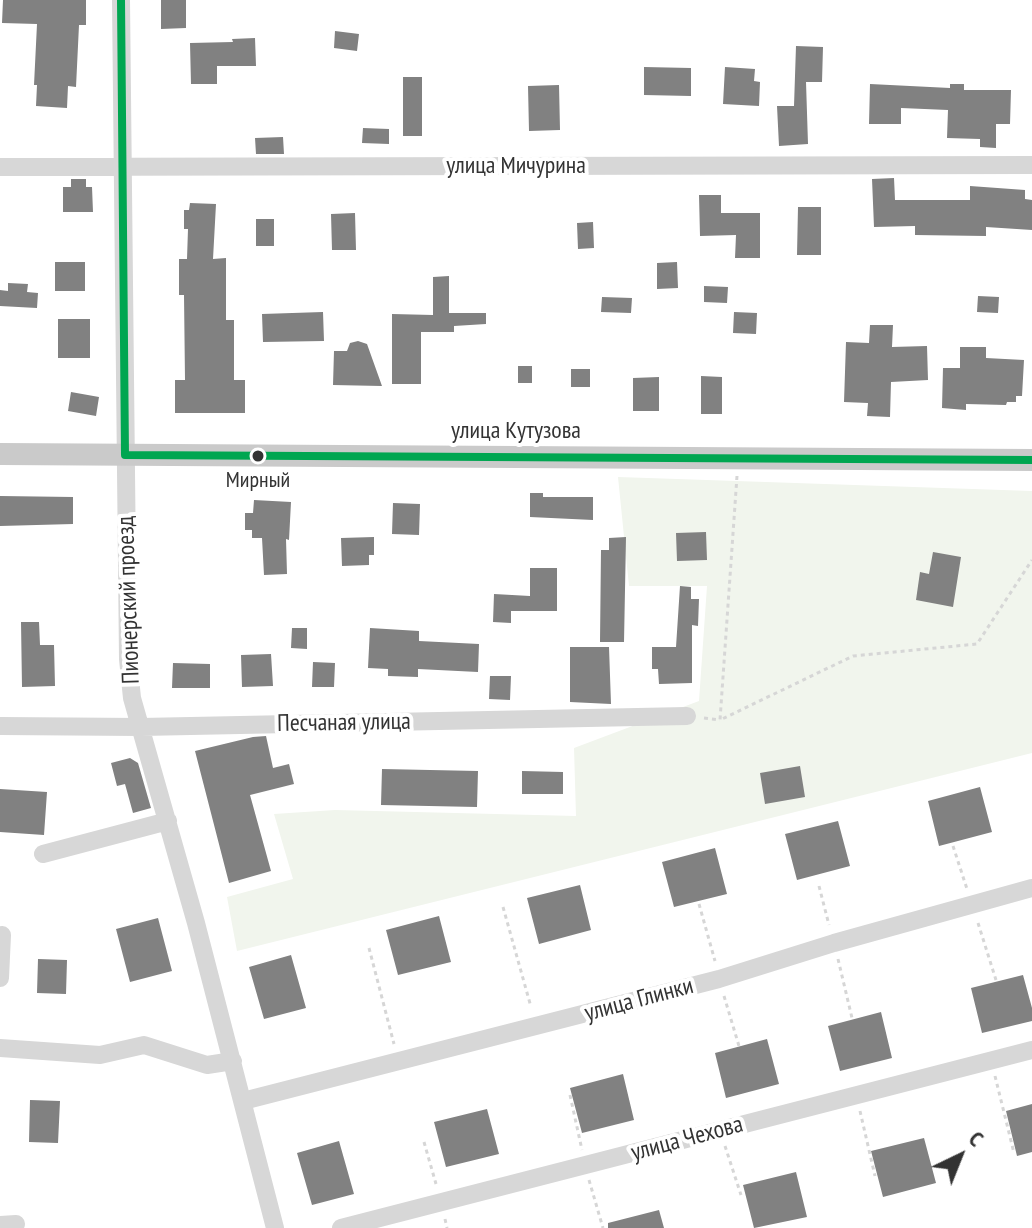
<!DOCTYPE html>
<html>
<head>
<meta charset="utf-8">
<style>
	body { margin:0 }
	#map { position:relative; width:1032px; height:1228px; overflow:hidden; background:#fff; font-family:"PT Sans Narrow",sans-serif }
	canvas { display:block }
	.north { position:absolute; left:920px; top:1116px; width:80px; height:80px; -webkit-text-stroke:6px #fff; paint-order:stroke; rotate:43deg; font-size:22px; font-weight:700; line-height:32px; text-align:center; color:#333 }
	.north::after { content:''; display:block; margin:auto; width:28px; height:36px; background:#333; clip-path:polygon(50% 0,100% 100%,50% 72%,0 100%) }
</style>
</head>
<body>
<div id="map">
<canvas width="1032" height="1228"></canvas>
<div class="north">С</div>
</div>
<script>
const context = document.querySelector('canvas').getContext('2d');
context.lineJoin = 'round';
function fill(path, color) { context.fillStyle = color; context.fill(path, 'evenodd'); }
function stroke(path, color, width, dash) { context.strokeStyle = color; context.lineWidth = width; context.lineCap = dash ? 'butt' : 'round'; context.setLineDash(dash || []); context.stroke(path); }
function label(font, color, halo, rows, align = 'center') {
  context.font = font + ' "PT Sans Narrow",sans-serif'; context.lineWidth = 8; context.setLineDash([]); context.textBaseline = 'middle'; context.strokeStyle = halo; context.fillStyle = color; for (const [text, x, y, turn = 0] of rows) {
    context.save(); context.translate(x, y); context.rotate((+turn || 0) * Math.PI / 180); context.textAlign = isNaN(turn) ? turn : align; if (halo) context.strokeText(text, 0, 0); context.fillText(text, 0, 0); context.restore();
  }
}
fill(new Path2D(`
	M618,477L1032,491V753L237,951L227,897L293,879L274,814L335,810L576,816L574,748L699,701L707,586H629Z`), '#f1f5ed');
fill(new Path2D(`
	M3,0H86V25H79L76,87L68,86L67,108L36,106L37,85H34L37,24L2,23Z
	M161,0H186V28L161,29Z
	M335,31L359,34L357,51L334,48Z
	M255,38L256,66H217V84H191L190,43L233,42L232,39Z
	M796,46L823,47L822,82H806L808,144L779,146L777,106H794Z
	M644,67L691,68V96L644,95Z
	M725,67L755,69L754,81L760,82L759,106L723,104Z
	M403,77H422V136H403Z
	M870,84L950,88V84H964V90H1011L1010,124H996V148L980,147V139L947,138L948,110L901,108V124H869Z
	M559,85L560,130L529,131L528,86Z
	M363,128L389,129V144L362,143Z
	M283,137L284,154H256L255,138Z
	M894,178L895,200H970V186L1025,190V199L1032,200V230L986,227V236L915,235V226L874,227L872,179Z
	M71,179H86V187H92L93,212H63V187H71Z
	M699,195H721V213H760V258H735L736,235L700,236Z
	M190,203L216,204L213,259L226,258V320H234V380H245V413H175V380H185L184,295H179V259H187L188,229H184V210H189Z
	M798,207H821V255H797Z
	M355,213L356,250H332L331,214Z
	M256,219H274V246H256Z
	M593,222L594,248L578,249L577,223Z
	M55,262H85V291H55Z
	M677,262L678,288L657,289V263Z
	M449,276V313H486V324L454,326V332H421V384H392V314L433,315V277Z
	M8,283L28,284L27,292L38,293L37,308L0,306V290L8,291Z
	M704,286L728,287L727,303L704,302Z
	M978,296L999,297L998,313L977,312Z
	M602,297L632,298L631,313L601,312Z
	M323,312L324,341L263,342L262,314Z
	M734,312L757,313L756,334L733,333Z
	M58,319H90V358H58Z
	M870,325H893L892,347L927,346L928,380L891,382L890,417L867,416L868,403L844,402L846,342L869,343Z
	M358,341L367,344L382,386L333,385L334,351H347L350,343Z
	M960,347H986V358L1024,360L1022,396H1016V402H1007L1006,405L966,404V410L942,408L943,368H960Z
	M518,366H532V383H518Z
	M571,369H590V387H571Z
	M701,376L722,377V414H701Z
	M659,377V411H633V378Z
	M71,392L99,397L96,416L68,411Z
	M530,493H543V497H593V520L530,517Z
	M0,496L73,497V524L0,526Z
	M254,500L291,502L289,540L286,539L287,574L264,575L262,538H252V530H245V513H253Z
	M393,503L420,504L419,535L392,534Z
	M706,532L707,560L677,561L676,533Z
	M374,537V555H369V565L342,566L341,538Z
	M626,537L624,642H600L601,550H609V538Z
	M933,552L961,557L953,607L916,600L920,572L929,574Z
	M530,568H557V611H511V623L493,622L494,594L530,596Z
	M680,586L691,587V599H699L698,626L692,625V683L659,684L658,669H652V647H676Z
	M21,622H39L40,645H54L55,686L22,687Z
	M292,628H307V649L291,648Z
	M370,628L419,631V641L479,644L478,672L418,669V677L388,676V669L368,668Z
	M570,647H609L611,704L570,702Z
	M271,654L273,686L242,687L241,655Z
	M313,662L335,663L334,687H312Z
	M173,663L210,664V688H172Z
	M490,676H511L510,700L489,699Z
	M266,736L273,768L289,764L294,784L250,795L271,871L229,883L195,751L253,737Z
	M130,758L138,763L151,808L133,813L125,784L117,786L111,763Z
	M800,766L805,797L765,804L760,773Z
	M382,769L478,771L477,807L381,805Z
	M522,771L563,772V794H522Z
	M980,787L992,832L939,846L928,801Z
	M0,789L47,792L44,835L0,832Z
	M838,821L850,866L797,880L785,834Z
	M715,848L727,894L674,907L662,862Z
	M580,885L591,930L539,944L527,898Z
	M439,916L451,962L398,975L386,930Z
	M158,918L172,971L130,982L116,929Z
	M291,955L306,1008L264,1019L249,967Z
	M38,959L67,960L66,994L37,993Z
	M1023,975L1032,1008V1021L982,1033L971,988Z
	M881,1012L892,1058L840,1071L828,1026Z
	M767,1039L779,1084L726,1098L715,1053Z
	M623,1074L634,1120L582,1133L570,1088Z
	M30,1100L60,1101L58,1143L29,1142Z
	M1032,1104V1152L1017,1156L1006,1111Z
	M487,1109L499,1154L446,1167L434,1122Z
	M924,1138L936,1183L883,1197L871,1151Z
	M339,1141L354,1194L312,1205L297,1153Z
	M796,1172L807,1217L754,1228L743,1185Z
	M659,1210L664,1228H608V1223Z`), '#818181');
stroke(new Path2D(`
	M737,476L720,720L853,656L977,644L1032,560
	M704,718L720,720
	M953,846L967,889
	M819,886L829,925
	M699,904L715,961
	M503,907L531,1007
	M978,923L996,980
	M369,948L394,1044
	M838,959L852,1018
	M724,996L739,1046
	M995,1076L1014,1153
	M570,1095L582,1150
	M860,1111L875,1176
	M424,1142L436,1184
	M725,1146L741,1195
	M589,1180L603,1228
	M445,1219L447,1228`), '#d6d6d6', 3, [4, 4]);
stroke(new Path2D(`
	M121,0L128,659L132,698L196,923L275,1228
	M0,167L1032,165
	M0,726L141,727L687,716
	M43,854L168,821
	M0,978L2,935
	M0,1048L100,1055L144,1045L207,1065L233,1061
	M243,1101L719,979L834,943L1032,888
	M0,1225L16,1224
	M341,1228L1032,1050`), '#d7d7d7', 18);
stroke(new Path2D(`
	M0,454L1032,460`), '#cacaca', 22);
stroke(new Path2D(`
	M121,0L125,455L1032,460`), '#00a651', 8);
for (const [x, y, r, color] of [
	[258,456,7,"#333"]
]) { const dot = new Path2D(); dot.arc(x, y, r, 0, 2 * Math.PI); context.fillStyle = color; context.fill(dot); stroke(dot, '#fff', 3); }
label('22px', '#333', '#fff', [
	["Мирный",258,481]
]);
label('24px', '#333', '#fff', [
	["улица Мичурина",516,166],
	["улица Кутузова",516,431],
	["Пионерский проезд",129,600,-92],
	["Песчаная улица",344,723,-1],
	["улица Глинки",639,1000,-15],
	["улица Чехова",687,1139,-15]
]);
</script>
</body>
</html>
